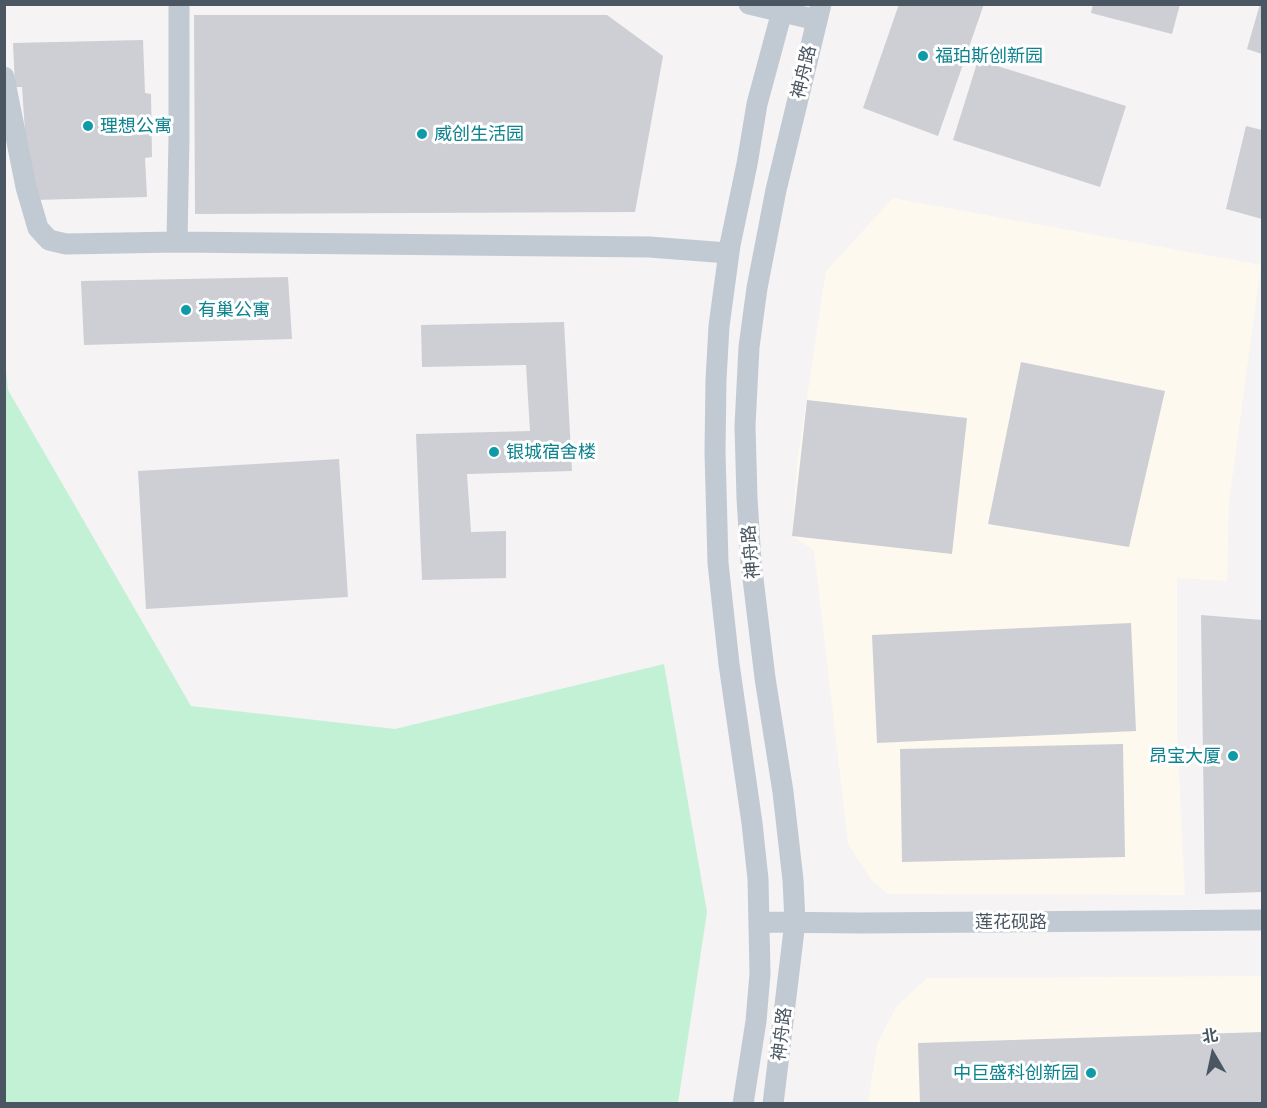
<!DOCTYPE html>
<html>
<head>
<meta charset="utf-8">
<style>
	body { margin:0 }
	#map { position:relative; width:1267px; height:1108px; overflow:hidden; background:#f5f3f3; font-family:"Public Sans","Noto Sans SC",sans-serif }
	canvas { display:block }
	.frame { position:absolute; inset:0; border:6px solid #4a5661; pointer-events:none }
	.north { position:absolute; left:1183px; top:1024px; width:60px; height:60px; -webkit-text-stroke:4px #fff; paint-order:stroke; rotate:351deg; font-size:16px; font-weight:700; line-height:24px; text-align:center; color:#4a5661 }
	.north::after { content:''; display:block; margin:auto; width:21px; height:27px; background:#4a5661; clip-path:polygon(50% 0,100% 100%,50% 72%,0 100%) }
</style>
</head>
<body>
<div id="map">
<canvas width="1267" height="1108"></canvas>
<div class="frame"></div>
<div class="north">北</div>
</div>
<script>
const context = document.querySelector('canvas').getContext('2d');
context.lineJoin = 'round';
function fill(path, color) { context.fillStyle = color; context.fill(path, 'evenodd'); }
function stroke(path, color, width, dash) { context.strokeStyle = color; context.lineWidth = width; context.lineCap = dash ? 'butt' : 'round'; context.setLineDash(dash || []); context.stroke(path); }
function label(font, color, halo, rows, align = 'center') {
  context.font = font + ' "Public Sans","Noto Sans SC",sans-serif'; context.lineWidth = 6; context.setLineDash([]); context.textBaseline = 'middle'; context.strokeStyle = halo; context.fillStyle = color; for (const [text, x, y, turn = 0] of rows) {
    context.save(); context.translate(x, y); context.rotate((+turn || 0) * Math.PI / 180); context.textAlign = isNaN(turn) ? turn : align; if (halo) context.strokeText(text, 0, 0); context.fillText(text, 0, 0); context.restore();
  }
}
fill(new Path2D(`
	M893,198L1261,265L1229,502L1227,581L1177,578V732L1185,895L888,894L872,881L848,844L814,550L792,536L797,464L826,271Z
	M1262,976V1103L868,1104L877,1044L896,1007L927,978Z`), '#fdf9ef');
fill(new Path2D(`
	M5,359L8,390L191,706L395,729L664,664L707,912L678,1103H5Z`), '#c3f1d5');
fill(new Path2D(`
	M899,4H984L938,136L863,108Z
	M1093,4H1180L1172,34L1091,13Z
	M1260,4H1262V54L1247,49Z
	M194,15H607L663,56L635,212L195,214Z
	M143,40L145,93L151,94L152,157L145,158L147,197L34,200L28,176L22,87H15L13,43Z
	M978,60L1126,106L1100,187L953,140Z
	M1246,126L1262,130V219L1226,209Z
	M288,277L292,339L84,345L81,281Z
	M564,322L572,471L467,474L471,532L506,531V578L422,580L416,434L530,431L526,365L422,367L421,325Z
	M1021,362L1165,391L1129,547L988,524Z
	M807,400L967,418L952,554L792,536Z
	M339,459L348,597L146,609L138,471Z
	M1201,615L1262,620V892L1205,894Z
	M1131,623L1136,731L877,743L872,635Z
	M1123,744L1125,857L902,862L900,749Z
	M1262,1032V1104H920L918,1043Z`), '#cdcfd5');
stroke(new Path2D(`
	M749,4L817,20
	M4,77L26,187L38,228L49,240L66,244L177,242L649,247L728,253
	M177,242L179,138V4
	M759,922L861,923L1262,920
	M743,1104L756,1021L760,974L758,879L752,823L729,664L718,563L715,452L716,380L719,326L730,245L747,164L757,104L784,4
	M773,1104L795,922L793,880L783,792L765,678L751,562L747,498L745,426L749,347L757,288L776,190L821,4`), '#c1cad2', 21);
for (const [x, y, r, color] of [
	[923,56,6,"#0f9aa8"],
	[88,126,6,"#0f9aa8"],
	[422,134,6,"#0f9aa8"],
	[186,310,6,"#0f9aa8"],
	[494,452,6,"#0f9aa8"],
	[1233,756,6,"#0f9aa8"],
	[1091,1073,6,"#0f9aa8"]
]) { const dot = new Path2D(); dot.arc(x, y, r, 0, 2 * Math.PI); context.fillStyle = color; context.fill(dot); stroke(dot, '#fff', 2); }
label('18px', '#0d838f', '#fff', [
	["福珀斯创新园",935,56],
	["理想公寓",100,126],
	["威创生活园",434,134],
	["有巢公寓",198,310],
	["银城宿舍楼",506,452],
	["昂宝大厦",1221,756,"right"],
	["中巨盛科创新园",1079,1073,"right"]
], 'left');
label('18px', '#4a5661', '#fff', [
	["神舟路",804,72,-77],
	["神舟路",751,552,-95],
	["莲花砚路",1011,922],
	["神舟路",782,1034,-83]
]);
</script>
</body>
</html>
